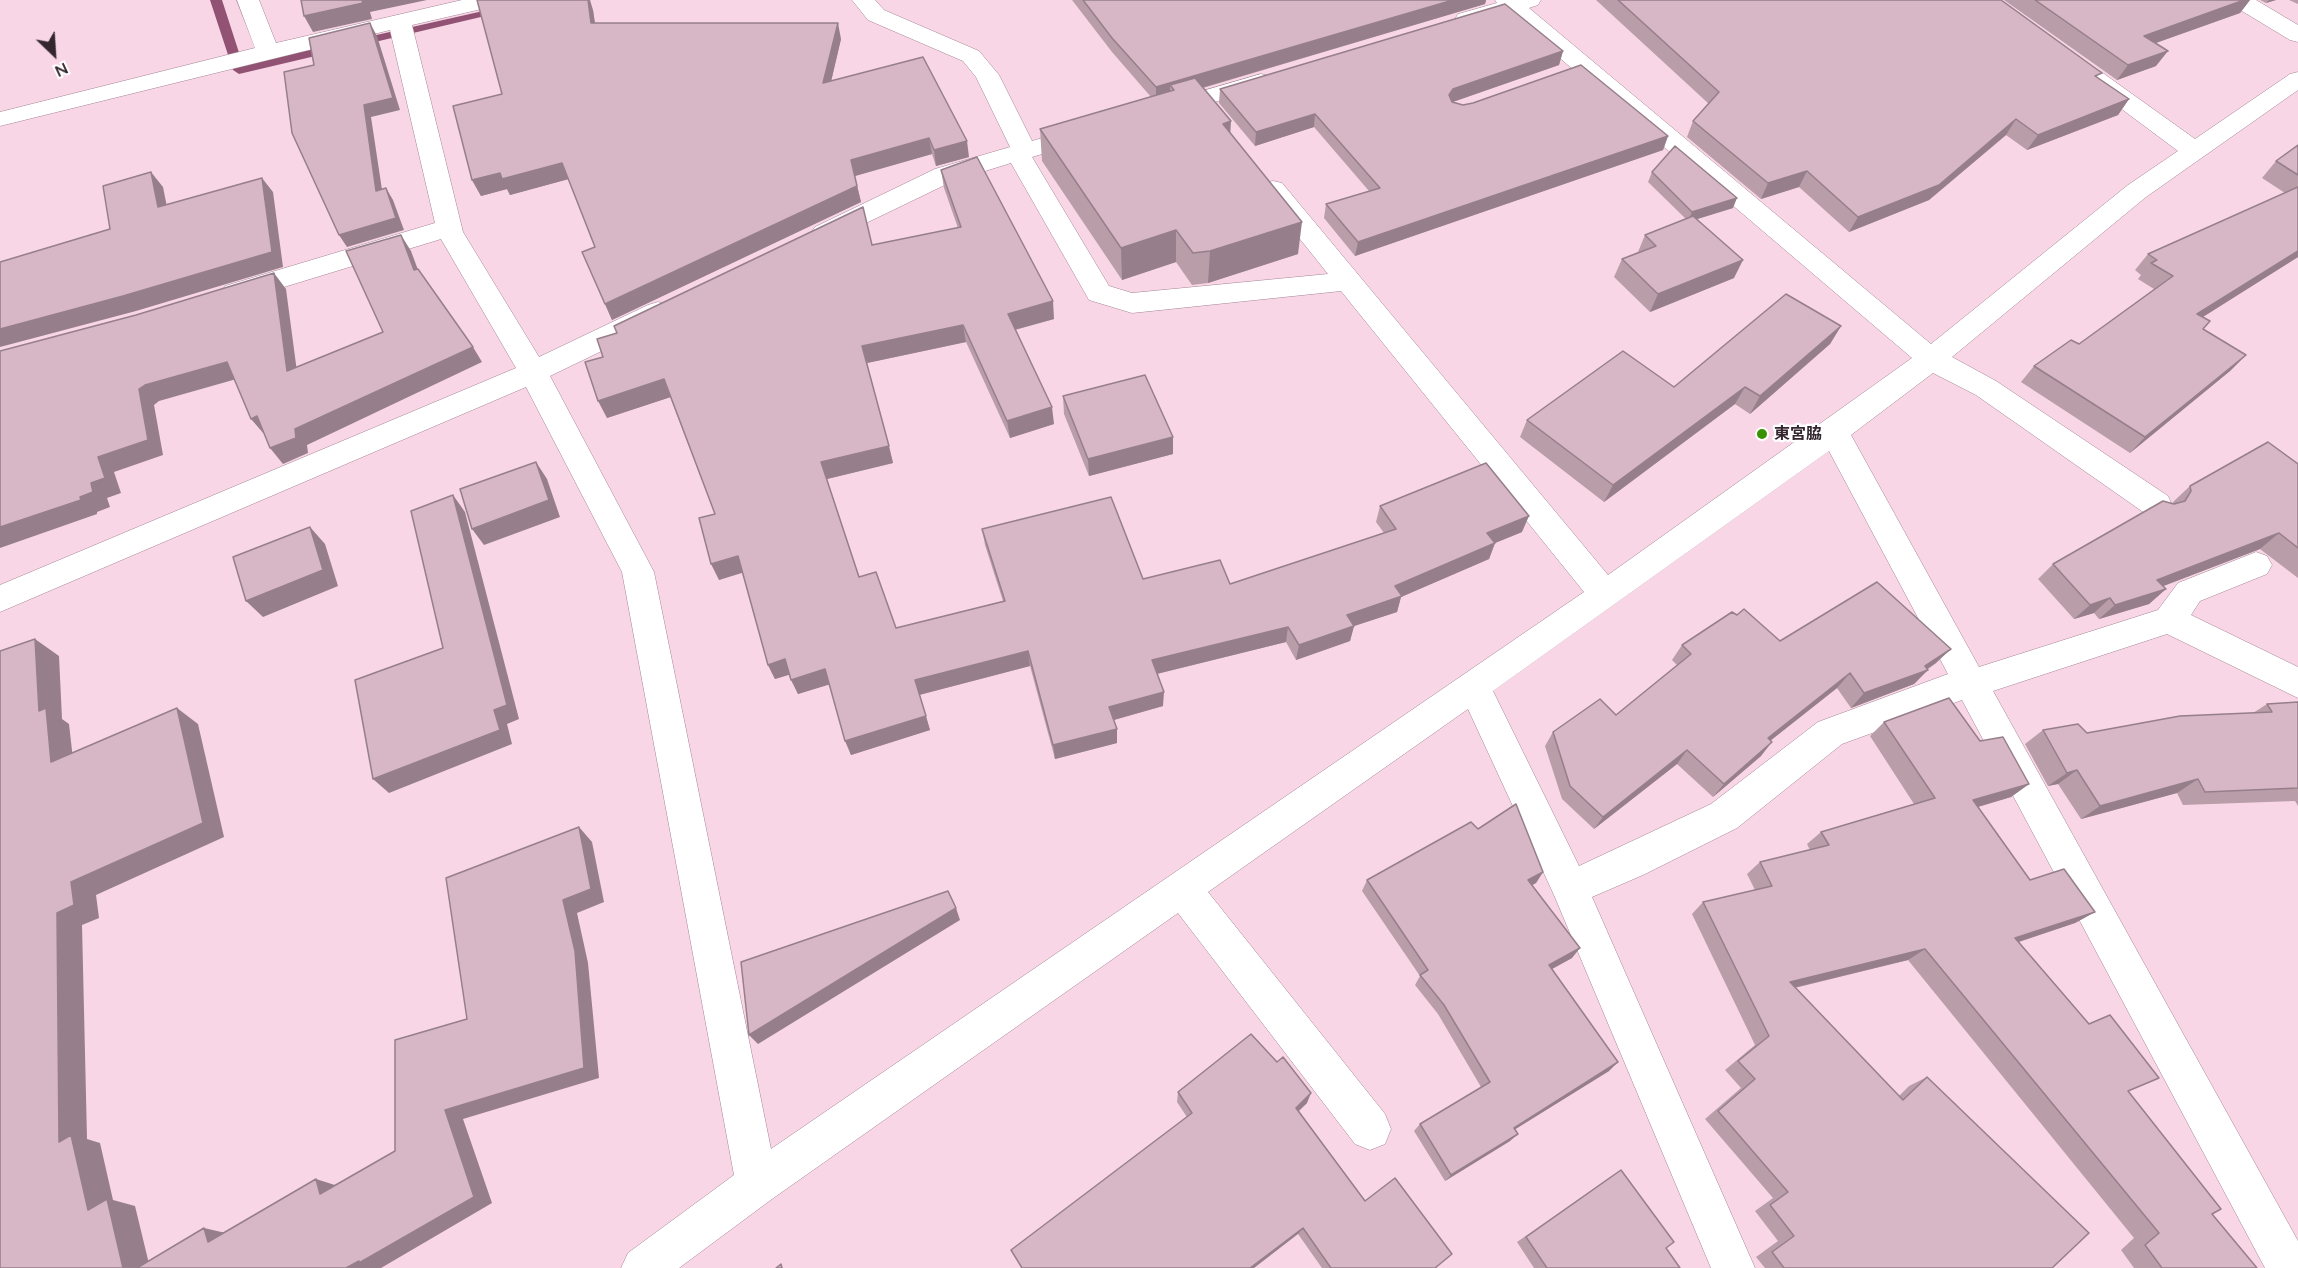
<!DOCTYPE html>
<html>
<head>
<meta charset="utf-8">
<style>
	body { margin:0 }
	#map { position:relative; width:2298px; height:1268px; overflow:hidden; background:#f8d6e6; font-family:Lato,sans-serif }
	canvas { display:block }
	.north { position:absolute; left:24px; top:24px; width:60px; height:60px; -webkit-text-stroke:4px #fff; paint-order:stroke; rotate:155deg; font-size:16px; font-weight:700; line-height:24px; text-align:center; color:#33262c }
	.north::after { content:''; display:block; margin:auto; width:21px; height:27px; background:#33262c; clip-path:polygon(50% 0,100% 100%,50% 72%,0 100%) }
</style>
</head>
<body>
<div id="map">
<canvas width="2298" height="1268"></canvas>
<div class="north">N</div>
</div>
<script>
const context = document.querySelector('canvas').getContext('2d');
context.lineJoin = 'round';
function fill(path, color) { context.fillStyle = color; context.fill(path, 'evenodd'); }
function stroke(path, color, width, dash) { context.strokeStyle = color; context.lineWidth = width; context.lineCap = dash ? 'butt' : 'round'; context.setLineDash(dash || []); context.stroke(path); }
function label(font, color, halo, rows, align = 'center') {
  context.font = font + ' Lato,"Noto Sans JP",sans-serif'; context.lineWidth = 4.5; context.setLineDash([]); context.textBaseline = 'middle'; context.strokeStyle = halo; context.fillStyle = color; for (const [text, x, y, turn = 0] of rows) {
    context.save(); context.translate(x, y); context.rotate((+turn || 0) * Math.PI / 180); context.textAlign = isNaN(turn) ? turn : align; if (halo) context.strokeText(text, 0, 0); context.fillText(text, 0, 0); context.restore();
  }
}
fill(new Path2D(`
	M210,0H222L243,65L532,0H553L239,74L233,70Z`), '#915273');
const minor = new Path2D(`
	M237,0H259L276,43L462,0H502L499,5L412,25L463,232L539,357L648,305L658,302L668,305L672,312L668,319L550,376L654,572L771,1149L1584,592L1341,291L1132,313L1089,300L1011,163L953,181L833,239L824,242L815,239L811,233L815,227L935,169L1010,147L976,77L963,61L868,20L852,0H875L884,10L979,51L999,75L1032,141L1083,126L1092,129L1095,134L1092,139L1032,157L1109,286L1132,293L1328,274L1260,189L1264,183L1273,181L1282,183L1608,575L1912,358L1508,14L1466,26L1458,24L1455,19L1458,14L1497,3L1495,0H1541L1538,5L1529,8L1931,344L2128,185L2178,151L2084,81L2080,76L2084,71H2100L2195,139L2290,74L2298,72V90L2146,197L1952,357L1996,381L2168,496L2172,505L2168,514L2157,517L2146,514L1976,395L1933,373L1851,435L1979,667L2158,610L2178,583L2256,552L2267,556L2272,565L2267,574L2200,601L2191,615L2298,667V698L2167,634L1993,691L2298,1241V1268H2265L1962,700L1842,744L1737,828L1643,875L1592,897L1755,1268H1711L1554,895L1468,709L1208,892L1385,1114L1391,1129L1385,1144L1370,1150L1355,1144L1178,913L772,1199L679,1268H621L628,1253L734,1175L622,572L526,387L0,612V585L516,368L441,239L235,302L225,300L221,293L225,286L435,223L390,30L0,126V112L255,48ZM1829,451L1948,674L1818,722L1711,804L1579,866L1493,691Z
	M2229,0H2256L2298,25V42L2290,40L2232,5Z
	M1261,74L1269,76L1273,81L1269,86L1167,116L1158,114L1155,109L1158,104Z`);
stroke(minor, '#a48594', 1);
fill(minor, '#fff');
fill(new Path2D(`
	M1072,0H1486L1485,4L1203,88L1230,133L1298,254L1208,283L1192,285L1176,262L1122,280L1042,161L1040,129L1151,97L1112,52Z
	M1596,0H2001L2099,78L2129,99L2118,115L2027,150L2006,135L1929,200L1849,232L1799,187L1761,199L1687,137L1693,121L1709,104Z
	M2004,0H2250L2240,13L2156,43V66L2117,80Z
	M2260,0H2276L2266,3Z
	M2289,0H2298V4Z
	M593,10L595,23L841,39L831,81L969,157L936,166L932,154L855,176L861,202L612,320L605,304L595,247L568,179L510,195L507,189L481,196L472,180L502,94Z
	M1563,51L1559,65L1452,102L1463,105L1668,136L1663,150L1355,256L1324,218L1326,204L1369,191L1314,127L1255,146L1219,103L1220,89Z
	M2298,145V257L2203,317V329L2246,355L2230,371L2130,453L2021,382L2034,366L2079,344L2154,289L2138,279L2141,275L2135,270L2148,254L2285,193L2262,178L2276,161Z
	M941,170L1054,319L1015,330L1054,424L1010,438L966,342L867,363L893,463L827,479L859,577L896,628L1003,601L985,545L982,529L1143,579L1230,584L1384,533L1376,522L1380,506L1522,532L1495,543L1489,559L1401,597L1397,612L1354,626L1350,641L1296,660L1286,642L1157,674L1163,706L1114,720L1117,743L1055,759L1030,666L919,695L930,730L851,755L829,684L798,694L790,674L775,679L768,665L742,572L719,580L715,514L670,397L607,418L603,357L617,333L872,245L958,228L944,188Z
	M1652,172L1733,208L1696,219L1734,278L1650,312L1614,277L1622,259L1638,252L1645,235L1686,219L1648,182Z
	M1841,326L1830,344L1750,414L1735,404L1604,502L1520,437L1527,420L1674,387Z
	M1063,396L1173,437V454L1089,476L1064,414Z
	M2298,464V578L2260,549L2163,586L2166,589L2149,604L2099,619L2094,613L2074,619L2038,579L2053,564L2174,504L2173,502L2190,486Z
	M1737,615L1780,641L1936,663L1928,669L1914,684L1851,708L1837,688L1770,741L1761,756L1713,797L1677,764L1594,829L1562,799L1545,746L1553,732L1616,715L1677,665L1672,660L1682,645Z
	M2298,702V806L2295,801L2183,805L2177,793L2081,819L2058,784L2048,786L2025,744L2043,730L2087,733L2253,713L2267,704Z
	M1884,722L1980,741L2029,784L2011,797L1978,807L2030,880L2095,912L2075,923L2019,942L2128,1091L2212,1214L2257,1268H2134L2121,1250L2134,1238L1908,960L1795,988L1899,1096L1909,1086L1927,1077L2052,1268H1765L1756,1257L1778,1241L1755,1211L1773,1198L1705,1119L1741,1088L1725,1070L1755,1045L1692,914L1703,902L1755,890L1747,874L1760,862L1810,850L1807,844L1821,832L1914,804L1870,736Z
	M1478,829L1543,872L1536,883L1532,885L1572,958L1552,969L1609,1071L1515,1129L1510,1141L1445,1181L1414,1131L1420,1124L1481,1087L1438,1014L1415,985L1420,976L1362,891L1367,880Z
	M1178,1092L1307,1103L1299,1111L1365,1201L1435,1268H1322L1298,1234L1187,1117L1177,1102Z
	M1621,1170L1666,1248L1680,1268H1534L1517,1242L1610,1177Z`), '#b99da9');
fill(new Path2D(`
	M362,0H427L370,12L372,19L313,32L304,16Z
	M588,0H590L593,10L597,39L591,23Z
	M1453,0H1486L1485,4L1174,96V90L1170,85V98L1156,102V87Z
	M2244,0H2250L2240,13L2133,51L2144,36Z
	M2269,0H2276L2266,3Z
	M370,23L377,36L400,110L371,117L384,203L376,191L364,105Z
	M838,23L841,39L827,99L823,83Z
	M1563,51L1559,65L1450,103L1449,95L1453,89Z
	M2168,51L2156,66L2117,80L2128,65Z
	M2129,99L2118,115L2027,150L2038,135Z
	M1315,114L1314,127L1255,146L1256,132Z
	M2016,119L2006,135L1929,200L1849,232L1858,217Z
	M1231,121L1229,154L1223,124Z
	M1668,136L1663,150L1355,256L1358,242Z
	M929,138L932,154L855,176L851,160Z
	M967,141L969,157L936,166L934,150Z
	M562,163L569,179L510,195L507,189L481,196L472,180L500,173Z
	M1807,171L1799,187L1761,199L1768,183Z
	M151,172L163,187L170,222L158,207Z
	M262,178L273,192L283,267L136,311L0,347V329Z
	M857,186L861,202L612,320L605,304Z
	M386,188L393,200L404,230L347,247L339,235Z
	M1737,198L1733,208L1688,222L1692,212Z
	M1302,222L1298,254L1208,283L1210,251Z
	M1176,230V262L1122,280L1121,248Z
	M401,235L411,251L424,286L414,270Z
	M2298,251V257L2182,330L2197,314Z
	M1743,260L1734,278L1650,312L1658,294Z
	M274,273L286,289L299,387L287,371Z
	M1053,301L1054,319L1010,331L1008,314Z
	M963,325L966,342L867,363L862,346Z
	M1841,326L1830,344L1750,414L1760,396Z
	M473,347L482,362L307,445L308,453L283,464L270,448L295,429Z
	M2246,355L2230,371L2130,453L2145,437Z
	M227,362L240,378L159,401L154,405L163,455L114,472L121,493L107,498L110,507L97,512V514L0,548V527L80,497L91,483L98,457L139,389L145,385Z
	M664,379L671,397L607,418L598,401Z
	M1745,387L1735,404L1604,502L1613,485Z
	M1052,407L1054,424L1010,438L1007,421Z
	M257,416L264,434L251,419Z
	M1173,437V454L1089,476L1088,459Z
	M889,446L893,463L827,479L821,462Z
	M536,462L547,479L560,517L484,545L472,529Z
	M453,495L465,512L519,719L507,724L512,744L389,793L373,779L494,710Z
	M1529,516L1522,532L1495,543L1489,559L1401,597L1397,612L1354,626L1350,641L1296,660L1299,645L1347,615L1487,533Z
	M310,527L325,544L338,586L263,617L246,601Z
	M2279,533L2260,549L2140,595L2157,580Z
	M738,556L745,572L719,580L711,564Z
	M2166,589L2149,604L2099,619L2115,605Z
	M2110,598L2094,613L2074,619L2090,605Z
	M1288,627L1286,642L1152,675V660Z
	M35,639L59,656L62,719L69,724L75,777L51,762L39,711Z
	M1951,649L1936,663L1924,671L1928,670L1914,684L1851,708L1864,693L1925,666Z
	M1028,651L1030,666L919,695L915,680Z
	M785,659L792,674L775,679L768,665Z
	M825,669L831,684L798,694L791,680Z
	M1850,673L1837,688L1756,752L1768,738Z
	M1164,692L1163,706L1110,721L1109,707Z
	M177,708L198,724L224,837L96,895L99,918L82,925L87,1139L100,1143L113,1200L135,1206L150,1268H123L88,1210L59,1142L57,913L71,882Z
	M926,716L930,730L851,755L845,741Z
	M1117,729V743L1055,759L1053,745Z
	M1772,742L1761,756L1713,797L1724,784Z
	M1687,750L1677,764L1594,829L1603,817Z
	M2077,770L2058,784L2048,786L2067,773Z
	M2198,779L2177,793L2081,819L2100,806Z
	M2029,784L2011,797L1957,813L1973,800Z
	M579,827L592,842L604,902L577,913L588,963L599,1078L463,1119L492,1203L381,1268H346L445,1110L563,900Z
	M1543,872L1536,883L1521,891L1528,880Z
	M956,908L960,920L758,1044L749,1035Z
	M2095,912L2075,923L1997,949L2015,938Z
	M1580,948L1572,958L1541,975L1549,965Z
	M1925,949L1908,960L1776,992L1790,982Z
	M1618,1062L1609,1071L1506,1135L1514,1128Z
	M1311,1093L1307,1103L1292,1117L1296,1108Z
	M1518,1134L1510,1141L1445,1181L1451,1175Z
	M316,1179L338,1186L320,1194Z
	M204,1228L230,1234L208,1242Z
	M1303,1228L1298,1234L1254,1268H1250Z`), '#967f8a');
const building = new Path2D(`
	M301,0H362L363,3L304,16Z
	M477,0H588L591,23H838L823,83L923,57L967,141L934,150L929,138L851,160L857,186L605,304L582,252L595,247L562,163L502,179L500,173L472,180L453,106L502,94Z
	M1083,0H1453L1156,87L1112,38Z
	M1618,0H2001L2102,73L2095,76L2129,99L2038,135L2016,119L1939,185L1858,217L1807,171L1768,183L1693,121L1719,92Z
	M2035,0H2244L2144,36L2168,51L2128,65Z
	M1505,4L1563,51L1453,89L1449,95L1452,102L1463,105L1473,103L1581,65L1668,136L1358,242L1326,204L1380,188L1315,114L1256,132L1220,89Z
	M370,23L393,98L364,105L376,191L386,188L396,218L339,235L292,133L284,72L314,65L309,38Z
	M1195,78L1231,121L1223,124L1302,222L1210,251L1193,253L1176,230L1121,248L1040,129L1174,90L1170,85Z
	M2298,145V175L2276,161Z
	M1675,146L1737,198L1692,212L1652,172Z
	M977,157L1053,301L1008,314L1052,407L1007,421L963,325L862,346L889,446L821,462L859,577L876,572L896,628L1005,601L982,529L1111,497L1143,579L1220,560L1230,584L1396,529L1380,506L1486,463L1529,516L1487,533L1495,543L1395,586L1402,596L1347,615L1354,626L1299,645L1288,627L1152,660L1164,692L1109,707L1117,729L1053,745L1028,651L915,680L926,716L845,741L825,669L791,680L785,659L768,665L738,556L711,564L699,518L715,514L664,379L598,401L585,362L603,357L597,339L617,333L614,326L863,207L872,245L961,227L941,170Z
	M151,172L158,207L262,178L272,252L123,296L0,329V262L110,229L103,186Z
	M2298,187V251L2197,314L2210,321L2203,329L2246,355L2145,437L2034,366L2071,340L2079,344L2173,276L2151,263L2157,260L2148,254Z
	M1693,216L1743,260L1658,294L1622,259L1656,246L1645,235Z
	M401,235L414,270L418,269L473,347L295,429L296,438L270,448L257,416L251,419L227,362L145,385L139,389L148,440L98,457L105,478L91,483L93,492L80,497L81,500L0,527V351L136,315L274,273L287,371L383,332L346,251Z
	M1786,294L1841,326L1760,396L1745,387L1613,485L1527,420L1623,351L1674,387Z
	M1145,375L1173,437L1088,459L1063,396Z
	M2268,442L2298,464V548L2279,533L2157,580L2166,589L2115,605L2110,598L2090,605L2053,564L2163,501L2174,504L2185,501L2191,491L2190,486Z
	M536,462L549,500L472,529L460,489Z
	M453,495L507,705L494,710L500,730L373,779L355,680L443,648L411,511Z
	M310,527L323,570L246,601L233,557Z
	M1877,582L1951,649L1925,666L1928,670L1864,693L1850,673L1768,738L1772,742L1724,784L1687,750L1603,817L1570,786L1553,732L1600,699L1616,715L1691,654L1682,645L1732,612L1737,615L1744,609L1780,641Z
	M35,639L39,711L46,708L51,762L177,708L203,823L71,882L74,905L57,913L59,1142L71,1135L88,1210L107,1199L123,1268H0V651Z
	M1949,698L1980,741L2003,737L2029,784L1973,800L2030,880L2064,869L2095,912L2015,938L2089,1024L2110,1015L2159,1078L2128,1091L2221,1209L2212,1214L2257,1268H2162L2145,1245L2159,1233L1925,949L1790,982L1903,1100L1927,1077L2089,1233L2052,1268H1784L1772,1252L1794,1236L1770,1205L1788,1192L1718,1111L1755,1079L1738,1061L1769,1036L1703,902L1772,886L1760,862L1829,845L1821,832L1935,798L1884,722Z
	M2298,702V788L2205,792L2198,779L2100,806L2077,770L2067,773L2043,730L2078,724L2087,733L2180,716L2272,712L2267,704Z
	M1516,804L1543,872L1528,880L1580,948L1549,965L1618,1062L1514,1128L1518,1134L1451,1175L1420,1124L1490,1082L1444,1005L1420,975L1428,970L1367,880L1471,822L1478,829Z
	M579,827L591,889L563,900L575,951L584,1068L445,1110L474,1197L359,1263V1261L346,1268H137L204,1228L208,1242L316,1179L320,1194L395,1151V1040L467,1019L446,878Z
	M948,891L956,908L749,1035L741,962Z
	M1251,1034L1277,1062L1283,1057L1311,1093L1296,1108L1365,1201L1395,1178L1452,1254L1435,1268H1331L1303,1228L1250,1268H1022L1011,1250L1192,1113L1178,1092Z
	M1621,1170L1674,1242L1666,1248L1680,1268H1547L1526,1237Z
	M781,1264L782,1268H776Z`);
fill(building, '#d7b6c5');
stroke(building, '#967f8a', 1.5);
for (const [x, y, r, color] of [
	[1762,434,6,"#389100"]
]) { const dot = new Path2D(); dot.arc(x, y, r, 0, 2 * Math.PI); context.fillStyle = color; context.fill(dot); stroke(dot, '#fff', 2); }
label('bold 16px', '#33262c', '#fff', [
	["東宮脇",1774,434]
], 'left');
</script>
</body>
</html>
